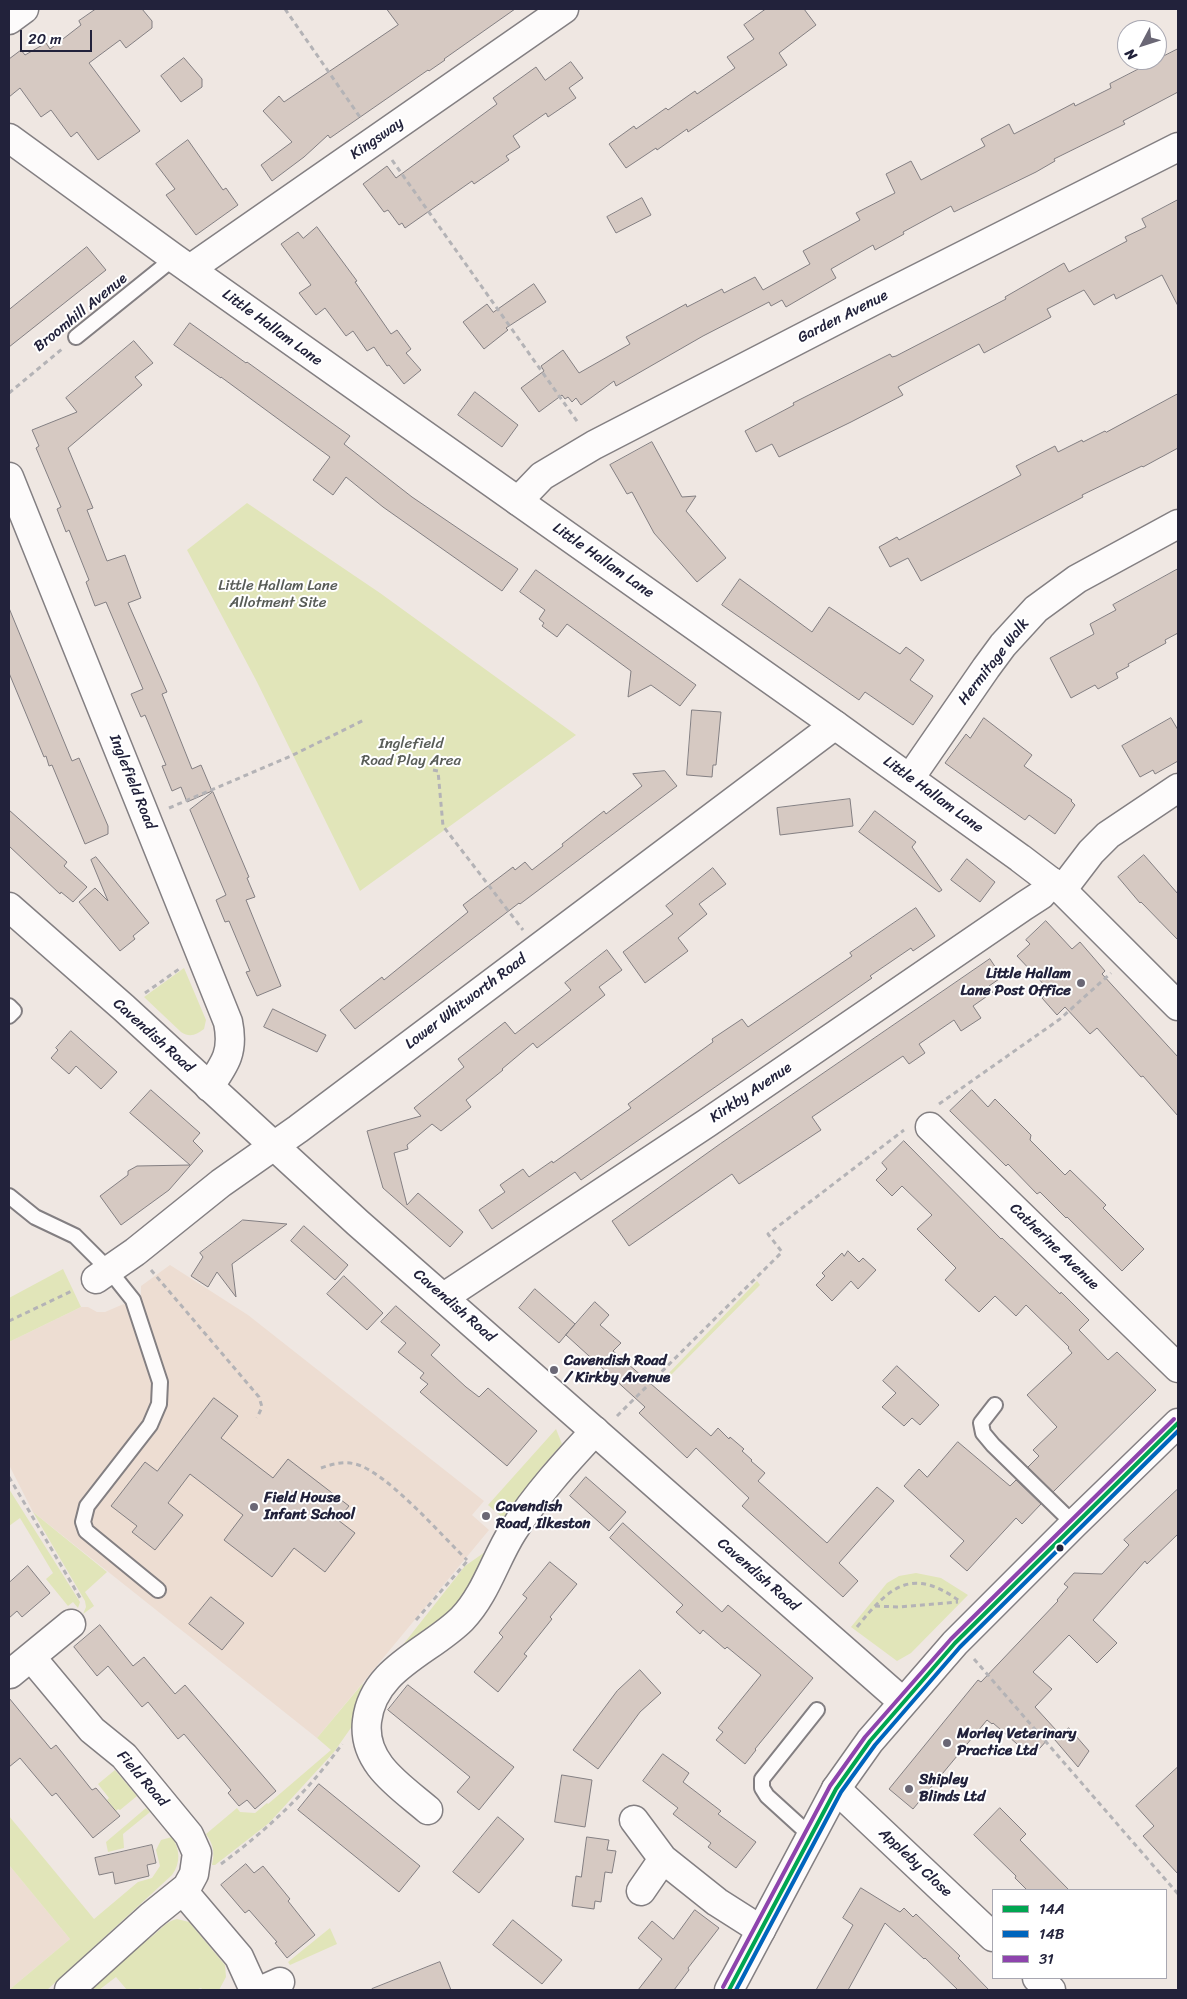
<!DOCTYPE html>
<html>
<head>
<meta charset="utf-8">
<style>
	body { margin:0 }
	#map { position:relative; width:1187px; height:1999px; overflow:hidden; background:#efe7e2; font-family:Sriracha,sans-serif }
	canvas { display:block }
	.frame { position:absolute; inset:0; border:10px solid #22223b; pointer-events:none }
	.legend { position:absolute; left:992px; top:1889px; width:175px; height:90px; box-sizing:border-box; background:#fff; border:1px solid #a7a7b1; margin:0; padding:6px 9px; list-style:none; font-size:15px; color:#22223b }
	.legend li { display:flex; align-items:center; gap:10px; height:25px }
	.legend b { width:25px; border:1px solid #a7a7b1 }
	.north { position:absolute; left:1117px; top:20px; width:50px; height:50px; box-sizing:border-box; background:#fff; border:1px solid #a7a7b1; border-radius:50%; rotate:230deg; font-size:14px; font-weight:700; line-height:20px; text-align:center; color:#22223b }
	.north::after { content:''; display:block; margin:auto; width:18px; height:22px; background:#6a6775; clip-path:polygon(50% 0,100% 100%,50% 72%,0 100%) }
	.scale { position:absolute; left:20px; top:30px; width:72px; height:22px; box-sizing:border-box; border:2px solid #22223b; border-top:0; padding-left:6px; font-size:15px; line-height:18px; white-space:nowrap; color:#22223b; -webkit-text-stroke:4px #fff; paint-order:stroke }
</style>
</head>
<body>
<div id="map">
<canvas width="1187" height="1999"></canvas>
<div class="frame"></div>
<ul class="legend">
<li><b style="height:6px;background:#00a651"></b>14A</li>
<li><b style="height:6px;background:#0065bd"></b>14B</li>
<li><b style="height:6px;background:#8e44ad"></b>31</li>
</ul>
<div class="north">N</div>
<div class="scale">20 m</div>
</div>
<script>
const context = document.querySelector('canvas').getContext('2d');
context.lineJoin = 'round';
function fill(path, color) { context.fillStyle = color; context.fill(path, 'evenodd'); }
function stroke(path, color, width, dash) { context.strokeStyle = color; context.lineWidth = width; context.lineCap = dash ? 'butt' : 'round'; context.setLineDash(dash || []); context.stroke(path); }
function label(font, color, halo, rows, align = 'center') {
  context.font = font + ' Sriracha,sans-serif'; context.lineWidth = 4; context.setLineDash([]); context.textBaseline = 'middle'; context.strokeStyle = halo; context.fillStyle = color; for (const [text, x, y, turn = 0] of rows) {
    context.save(); context.translate(x, y); context.rotate((+turn || 0) * Math.PI / 180); context.textAlign = isNaN(turn) ? turn : align; if (halo) context.strokeText(text, 0, 0); context.fillText(text, 0, 0); context.restore();
  }
}
fill(new Path2D(`
	M170,1265L248,1315L484,1501L472,1515L489,1530L317,1738L33,1512L9,1465V1342L81,1307H88L97,1312H105L133,1300L141,1296V1286Z
	M9,1865L70,1939L9,1990Z`), '#edddd2');
fill(new Path2D(`
	M247,503L380,593L576,735L360,891L257,682L187,550Z
	M184,968L206,1020L204,1029C196,1035 190,1038 181,1032L144,997Z
	M63,1269L81,1307L9,1342V1298Z
	M757,1281L760,1285L670,1376L668,1374Z
	M556,1429L562,1444L541,1468L504,1519L488,1505Z
	M9,1489L80,1602L78,1608L73,1602L68,1606L46,1579L53,1573L20,1518L9,1526Z
	M33,1512L107,1572L85,1592L94,1606L83,1614L86,1607L85,1601Z
	M485,1552L479,1569L460,1607L398,1651L465,1566Z
	M916,1573L941,1578L968,1595L911,1653L897,1661L851,1627L887,1583L899,1576Z
	M363,1683L358,1700L355,1722L334,1752L269,1823L215,1865H212C215,1852 213,1844 206,1834L237,1808L240,1812L255,1813L267,1803L268,1804L331,1750L317,1738Z
	M115,1770L137,1796L120,1810L118,1809L116,1811L107,1800L109,1798L98,1784Z
	M146,1808L150,1812L123,1834L124,1848L108,1852L106,1842Z
	M9,1816L94,1919L138,1882L152,1878L160,1866L156,1850L161,1840L172,1837C180,1849 181,1863 172,1875L47,1990H9L70,1939L9,1865Z
	M177,1919L189,1922L225,1965L226,1977L219,1990H203L201,1988L195,1990H127L116,1977L99,1990H93L91,1988L140,1943C155,1939 162,1922 177,1919Z
	M330,1928L337,1944L290,1965L288,1962Z`), '#e1e5b9');
const building = new Path2D(`
	M96,9H142L152,21V28L126,48L120,40L89,63L140,131L98,160L77,132L71,137L51,110L41,117L20,88L9,97V59L21,50L25,55L46,43L50,49L81,25L79,21Z
	M387,9H515L444,59L445,60L429,71L428,70L330,138L328,135L304,157L272,181L261,165L292,142L263,111L279,96L284,102L398,25Z
	M766,9H804L816,25L779,53L787,65L688,132L687,129L657,150L656,148L626,168L609,144L634,126L636,129L666,108L668,110L695,91L697,94L735,68L727,57L754,39L744,25Z
	M1178,49V92L1123,121L1125,124L1054,159L1055,161L1036,172L954,212L951,206L903,232L904,234L875,250L873,245L831,269L836,278L786,307L782,300L771,306L769,302L703,336L616,386L614,381L581,405L576,398L572,402L568,397L565,399L562,395L539,412L521,388L544,371L541,366L563,350L579,373L630,344L626,337L686,304L687,307L722,289L724,293L755,277L763,290L810,264L803,251L860,220L856,213L895,193L886,174L911,161L921,180L985,146L981,139L1009,124L1014,134L1055,113L1074,103L1075,106L1111,88L1110,84Z
	M184,58L202,79V87L181,102L161,76Z
	M571,62L583,78L569,88L576,98L548,117L546,113L513,136L520,147L506,156L509,160L474,184L472,181L405,228L402,223L399,225L388,210L384,212L363,184L387,166L396,178L497,104L493,98L536,67L545,80Z
	M188,140L223,190L226,188L238,205L196,235L166,195L175,189L156,164Z
	M642,198L651,215L616,233L607,217Z
	M1178,200V306L1162,275L1116,299L1114,294L1094,305L1084,290L1047,309L1051,317L984,353L979,344L898,387L903,395L851,422L779,457L772,444L756,452L745,431L794,405L793,403L890,354L892,357L896,356L1006,299L1005,297L1064,263L1069,272L1127,241L1125,237L1146,227L1142,219Z
	M317,227L357,281L355,282L391,334L397,330L411,349L406,353L421,370L404,384L389,365L387,366L374,347L367,351L353,331L346,336L325,308L316,315L299,293L311,285L281,244L298,232L303,238Z
	M87,247L106,270L9,347V310Z
	M534,284L546,302L506,328L508,330L484,349L463,322L487,304L493,312Z
	M190,323L246,363L247,362L350,436L344,444L412,497L518,569L502,591L383,507L346,477L333,495L313,480L330,457L221,377V378L174,345Z
	M134,341L153,363L135,377L142,385L68,448L93,508L87,510L107,561L125,555L141,598L128,603L167,692L162,694L192,769L201,765L212,791L187,802L181,787L172,791L162,766L166,765L145,715L141,717L131,694L143,689L106,602L95,606L86,582L89,580L69,530L66,532L57,509L61,507L36,448L39,446L32,430L77,412L66,398Z
	M475,392L518,425L502,447L458,415Z
	M1178,394V448L1143,467L1142,466L1082,495L1083,497L921,581L908,558L890,567L879,547L897,537L899,540L1021,475L1016,466L1055,446L1058,452L1082,440L1083,442L1105,431L1106,432Z
	M652,442L682,497L696,496L686,511L726,558L697,582L654,533L632,492L627,494L610,465Z
	M1178,569V633L1165,640L1166,643L1128,664L1129,666L1116,673L1118,678L1098,689L1095,685L1071,698L1050,658L1094,634L1090,624L1116,610L1113,605Z
	M536,570L696,685L680,706L651,685L628,697L631,671L567,624L557,637L542,626L544,623L539,619L545,610L520,592Z
	M740,579L812,632L829,607L900,654L906,647L924,660L910,680L933,696L913,725L865,692L859,700L722,605Z
	M9,608L72,761L79,758L108,826V834L85,844L52,765L49,766L46,756L44,757L9,673Z
	M692,710L721,712L716,765H713L712,777L687,775Z
	M984,718L1032,755L1024,766L1072,800L1071,801L1075,805L1055,834L1029,815L1025,820L945,763L966,734L970,738Z
	M1171,718L1178,730V761L1155,774L1153,770L1140,777L1122,746Z
	M665,771L677,786L520,904L519,903L355,1029L340,1010L382,977L384,980L468,912L463,905L513,867L515,870L525,862L532,870L563,846L562,844L604,811L606,814L642,786L633,774Z
	M213,792L249,877L247,878L255,897L246,900L281,986L257,996L246,972L250,971L229,921L225,922L216,900L226,895L190,810Z
	M850,799L853,826L780,835L777,808Z
	M9,810L67,862L64,866L87,887L73,902L61,892L60,894L9,846Z
	M875,811L916,842L912,847L942,890L939,892L859,832Z
	M1144,855L1178,894V940L1141,902L1140,903L1118,877Z
	M96,857L149,923L133,936L135,939L120,951L79,902L95,888L108,901L91,860Z
	M967,859L995,882L980,902L951,880Z
	M713,868L726,884L699,904L707,914L678,938L688,951L645,983L623,952L673,914L666,906Z
	M916,908L935,936L913,951L911,948L870,976L872,978L835,1004L581,1180L575,1172L492,1229L479,1210L505,1192L500,1185L523,1169L529,1177L552,1161L553,1163L631,1108L628,1104L713,1042L712,1039L742,1019L748,1027L852,956L850,953Z
	M1046,921L1072,949L1080,942L1105,971L1102,974L1178,1057V1116L1143,1076L1141,1077L1097,1028L1090,1034L1065,1007L1057,1015L1042,998L1050,991L1017,956L1030,944L1026,940Z
	M607,950L622,970L599,987L605,995L537,1048L533,1043L502,1069L503,1070L466,1100L471,1107L441,1131L432,1124L407,1145L408,1149L394,1153L407,1205L418,1193L463,1232L450,1247L383,1188L367,1131L421,1116L414,1108L464,1067L458,1059L505,1022L515,1034L571,990L565,983Z
	M990,959L1002,977L989,986L993,992L973,1006L981,1018L961,1031L954,1020L919,1044L925,1053L909,1064L903,1056L812,1117L821,1130L739,1184L732,1174L629,1246L612,1221L720,1144Z
	M273,1009L326,1035L317,1052L264,1027Z
	M71,1031L117,1072L101,1089L76,1066L69,1074L51,1058L58,1050L56,1048Z
	M151,1090L200,1133L193,1141L203,1151L169,1190L121,1225L100,1196L128,1175V1171L137,1166L190,1165L130,1113Z
	M972,1090L988,1107L995,1099L1031,1135L1030,1140L1065,1175L1070,1170L1106,1205L1103,1208L1144,1249L1122,1271L1067,1217L1066,1218L1040,1192L1037,1194L1008,1164L1006,1166L950,1111Z
	M904,1141L1001,1239L1002,1238L1060,1294L1061,1292L1089,1320L1079,1330L1108,1360L1117,1352L1156,1390L1053,1492L1028,1467L1039,1456L1033,1450L1057,1427L1027,1395L1072,1353L1068,1348L1069,1347L1026,1305L1016,1316L995,1296L979,1312L945,1280L956,1268L917,1229L932,1215L902,1186L892,1196L876,1180L887,1169L882,1163Z
	M243,1220L287,1224L232,1264L236,1297L217,1272L208,1287L191,1276L203,1257L200,1253Z
	M304,1226L348,1265L335,1280L291,1241Z
	M848,1251L859,1262L863,1258L876,1270L858,1289L851,1281L832,1301L816,1285L825,1276L822,1273L842,1253L844,1256Z
	M344,1276L383,1313L367,1330L327,1294Z
	M535,1289L575,1324L559,1343L519,1308Z
	M595,1302L609,1315L600,1325L621,1343L613,1351L711,1436L718,1428L729,1439L730,1437L744,1449L742,1451L752,1460L751,1461L765,1473L758,1481L827,1543L877,1487L894,1501L839,1563L858,1581L843,1597L742,1506L749,1498L732,1482L696,1448L687,1458L639,1413L645,1407L566,1335Z
	M396,1306L440,1345L431,1355L466,1387L479,1397L488,1388L537,1431L507,1466L420,1392L428,1384L420,1378L424,1373L398,1352L406,1343L381,1322Z
	M897,1366L939,1405L920,1425L912,1418L904,1426L882,1407L896,1393L883,1381Z
	M214,1398L238,1416L221,1438L273,1478L288,1459L349,1506L338,1520L355,1533L325,1572L294,1548L272,1577L224,1540L243,1515L190,1474L168,1503L183,1515L155,1550L132,1532L137,1526L111,1506L145,1462L157,1471Z
	M958,1442L1010,1486L1016,1480L1041,1504L1022,1524L1016,1518L967,1571L950,1556L964,1541L904,1486L919,1469L927,1477Z
	M586,1477L626,1512L609,1531L570,1496Z
	M1178,1489V1534L1147,1564L1145,1561L1093,1620L1117,1643L1097,1663L1069,1635L1033,1672L1052,1689L1035,1707L1056,1730L1032,1757L993,1723L992,1724L987,1720L913,1809L889,1789L978,1680L981,1682L1058,1601L1057,1600L1068,1587L1064,1584L1074,1573L1102,1574L1129,1545L1124,1540Z
	M623,1523L722,1612L728,1605L813,1678L755,1749L756,1750L745,1764L716,1740L723,1732L718,1728L761,1675L727,1647L725,1649L703,1630L700,1634L676,1612L683,1605L610,1538Z
	M550,1562L577,1584L550,1617L552,1619L524,1654L527,1656L498,1692L474,1672L503,1637L499,1633L527,1598L523,1595Z
	M28,1566L50,1593L22,1617L17,1611L9,1618V1583Z
	M211,1597L244,1623L222,1650L189,1624Z
	M100,1625L133,1666L144,1657L175,1694L185,1685L276,1791L255,1809L247,1800L239,1806L228,1793L231,1790L184,1734L178,1739L148,1702L142,1707L108,1666L97,1676L74,1647Z
	M640,1670L661,1693L640,1712L598,1769L573,1750L617,1691Z
	M408,1685L514,1767L479,1810L457,1792L470,1777L388,1710Z
	M9,1698L51,1749L56,1745L92,1790L96,1788L120,1816L93,1838L56,1793L52,1796L20,1758L9,1767Z
	M1069,1728L1089,1751L1078,1767L1055,1740Z
	M663,1754L689,1773L683,1782L721,1811L718,1814L756,1842L736,1868L708,1847L711,1843L673,1814L678,1808L643,1781Z
	M1178,1767V1874L1143,1836L1154,1826L1136,1806Z
	M562,1775L592,1780L585,1827L555,1822Z
	M319,1784L420,1866L399,1892L298,1810Z
	M1000,1808L1026,1834L1020,1840L1069,1890H1027L1015,1878L1016,1876L974,1835Z
	M498,1817L524,1839L479,1893L453,1872Z
	M587,1837L609,1840L607,1850L616,1851L612,1873L605,1872L601,1902L595,1901L594,1909L572,1906L576,1876L581,1877Z
	M152,1845L156,1863L147,1865L149,1876L115,1884L113,1872L99,1875L95,1858Z
	M246,1864L254,1873L263,1866L290,1899L288,1901L315,1935L287,1958L275,1943L277,1942L249,1910L245,1913L221,1885Z
	M861,1888L900,1912L904,1908L913,1917L916,1914L960,1956L958,1958L989,1990H958L925,1958L924,1959L885,1923L848,1990H816L853,1925L843,1918Z
	M695,1910L719,1928L688,1968L689,1970L674,1990H638L662,1959L638,1938L652,1921L673,1939Z
	M513,1920L562,1960L542,1984L493,1945Z
	M440,1962L451,1990H372V1989Z`);
fill(building, '#d6c9c2');
stroke(building, '#837f82', 1);
const service = new Path2D(`
	M76,337L174,258
	M9,1006L14,1011L9,1016
	M9,1196L35,1217L75,1236L109,1270L133,1300L160,1382L159,1404L150,1425L87,1506L83,1522L86,1531L158,1590
	M995,1405L981,1423L983,1433L993,1445L1074,1524
	M811,1836L767,1796L762,1788V1779L817,1710`);
const minor = new Path2D(`
	M9,20L24,9
	M190,269L564,9
	M9,477L228,1022C234,1051 226,1063 209,1087
	M518,501L542,476L594,445L875,300L1178,147
	M910,778L986,668L1003,645L1036,609L1077,579L1178,524
	M1062,890L1091,852L1108,835L1178,788
	M930,1127L1178,1368
	M96,1279L135,1252L221,1183L298,1129L835,725
	M444,1297L707,1123L1024,906L1041,895L1052,882
	M31,1657L92,1730L124,1756L189,1835L197,1853L194,1874L187,1887L151,1916L69,1990
	M10,1674L71,1624
	M836,1789L993,1937
	M428,1810C400,1786 362,1763 367,1721C373,1668 429,1652 462,1619C486,1594 495,1559 513,1531C536,1495 566,1462 595,1431
	M634,1820L663,1859L717,1902L761,1930
	M183,1891L239,1957L254,1990
	M641,1891L663,1859
	M1037,1978L1051,1990
	M262,1990L280,1982`);
const tertiary = new Path2D(`
	M9,138L174,258L835,725L1020,858L1062,890L1178,1006
	M9,907L124,1008L358,1223L903,1702`);
const primary = new Path2D(`
	M729,1990L836,1789L870,1741L955,1643L1074,1524L1178,1423`);
stroke(service, '#837f82', 18);
stroke(minor, '#837f82', 31);
stroke(tertiary, '#837f82', 31);
stroke(primary, '#837f82', 31);
stroke(new Path2D(`
	M285,9L362,120
	M392,160L579,424
	M9,393L62,349
	M433,770L438,771L443,826L523,930
	M169,808L291,756L364,720
	M145,993L179,969
	M939,1104L1060,1019L1111,973
	M151,1270L259,1397L262,1407L257,1418
	M9,1321L74,1290
	M617,1416L782,1252L768,1234L904,1130
	M321,1468C332,1464 344,1461 355,1464C386,1471 442,1536 467,1560
	M9,1477L82,1601
	M875,1606L898,1607L958,1602
	M416,1620L469,1559
	M857,1627C890,1586 912,1566 961,1602
	M974,1659L1178,1894
	M221,1864C267,1830 309,1791 342,1744`), '#b4b3b6', 3, [5, 4]);
stroke(service, '#fdfbfb', 14);
stroke(minor, '#fdfbfb', 28);
stroke(tertiary, '#fdfbfb', 28);
stroke(primary, '#fdfbfb', 28);
stroke(new Path2D(`
	M729,1990L836,1789L870,1741L955,1643L1178,1423`), '#00a651', 4);
stroke(new Path2D(`
	M736,1990L841,1792L875,1745L960,1647L1178,1431`), '#0065bd', 4);
stroke(new Path2D(`
	M723,1987L830,1786L865,1737L951,1639L1174,1419`), '#8e44ad', 4);
for (const [x, y, r, color] of [
	[1081,983,5,"#6a6775"],
	[554,1370,5,"#6a6775"],
	[254,1507,5,"#6a6775"],
	[486,1516,5,"#6a6775"],
	[1060,1548,4.5,"#22223b"],
	[947,1743,5,"#6a6775"],
	[909,1789,5,"#6a6775"]
]) { const dot = new Path2D(); dot.arc(x, y, r, 0, 2 * Math.PI); context.fillStyle = color; context.fill(dot); stroke(dot, '#fff', 2); }
label('15px', '#22223b', '#fff', [
	["Kingsway",377,139,-35],
	["Broomhill Avenue",81,313,-39],
	["Garden Avenue",843,317,-27],
	["Little Hallam Lane",272,328,36],
	["Little Hallam Lane",603,561,35],
	["Hermitage Walk",994,662,-52],
	["Inglefield Road",132,782,68],
	["Little Hallam Lane",933,795,36],
	["Lower Whitworth Road",466,1002,-37],
	["Cavendish Road",153,1036,42],
	["Kirkby Avenue",751,1093,-34],
	["Catherine Avenue",1054,1247,44],
	["Cavendish Road",454,1306,41],
	["Cavendish Road",758,1575,41],
	["Field Road",142,1779,49],
	["Appleby Close",915,1863,43]
]);
label('15px', '#585c57', '#fff', [
	["Little Hallam Lane",278,586],
	["Allotment Site",278,603],
	["Inglefield",411,744],
	["Road Play Area",411,761]
]);
label('bold 15px', '#22223b', '#fff', [
	["Little Hallam",1071,974,"right"],
	["Lane Post Office",1071,991,"right"],
	["Cavendish Road",564,1361],
	["/ Kirkby Avenue",564,1378],
	["Field House",264,1498],
	["Infant School",264,1515],
	["Cavendish",496,1507],
	["Road, Ilkeston",496,1524],
	["Morley Veterinary",957,1734],
	["Practice Ltd",957,1751],
	["Shipley",919,1780],
	["Blinds Ltd",919,1797]
], 'left');
</script>
</body>
</html>
